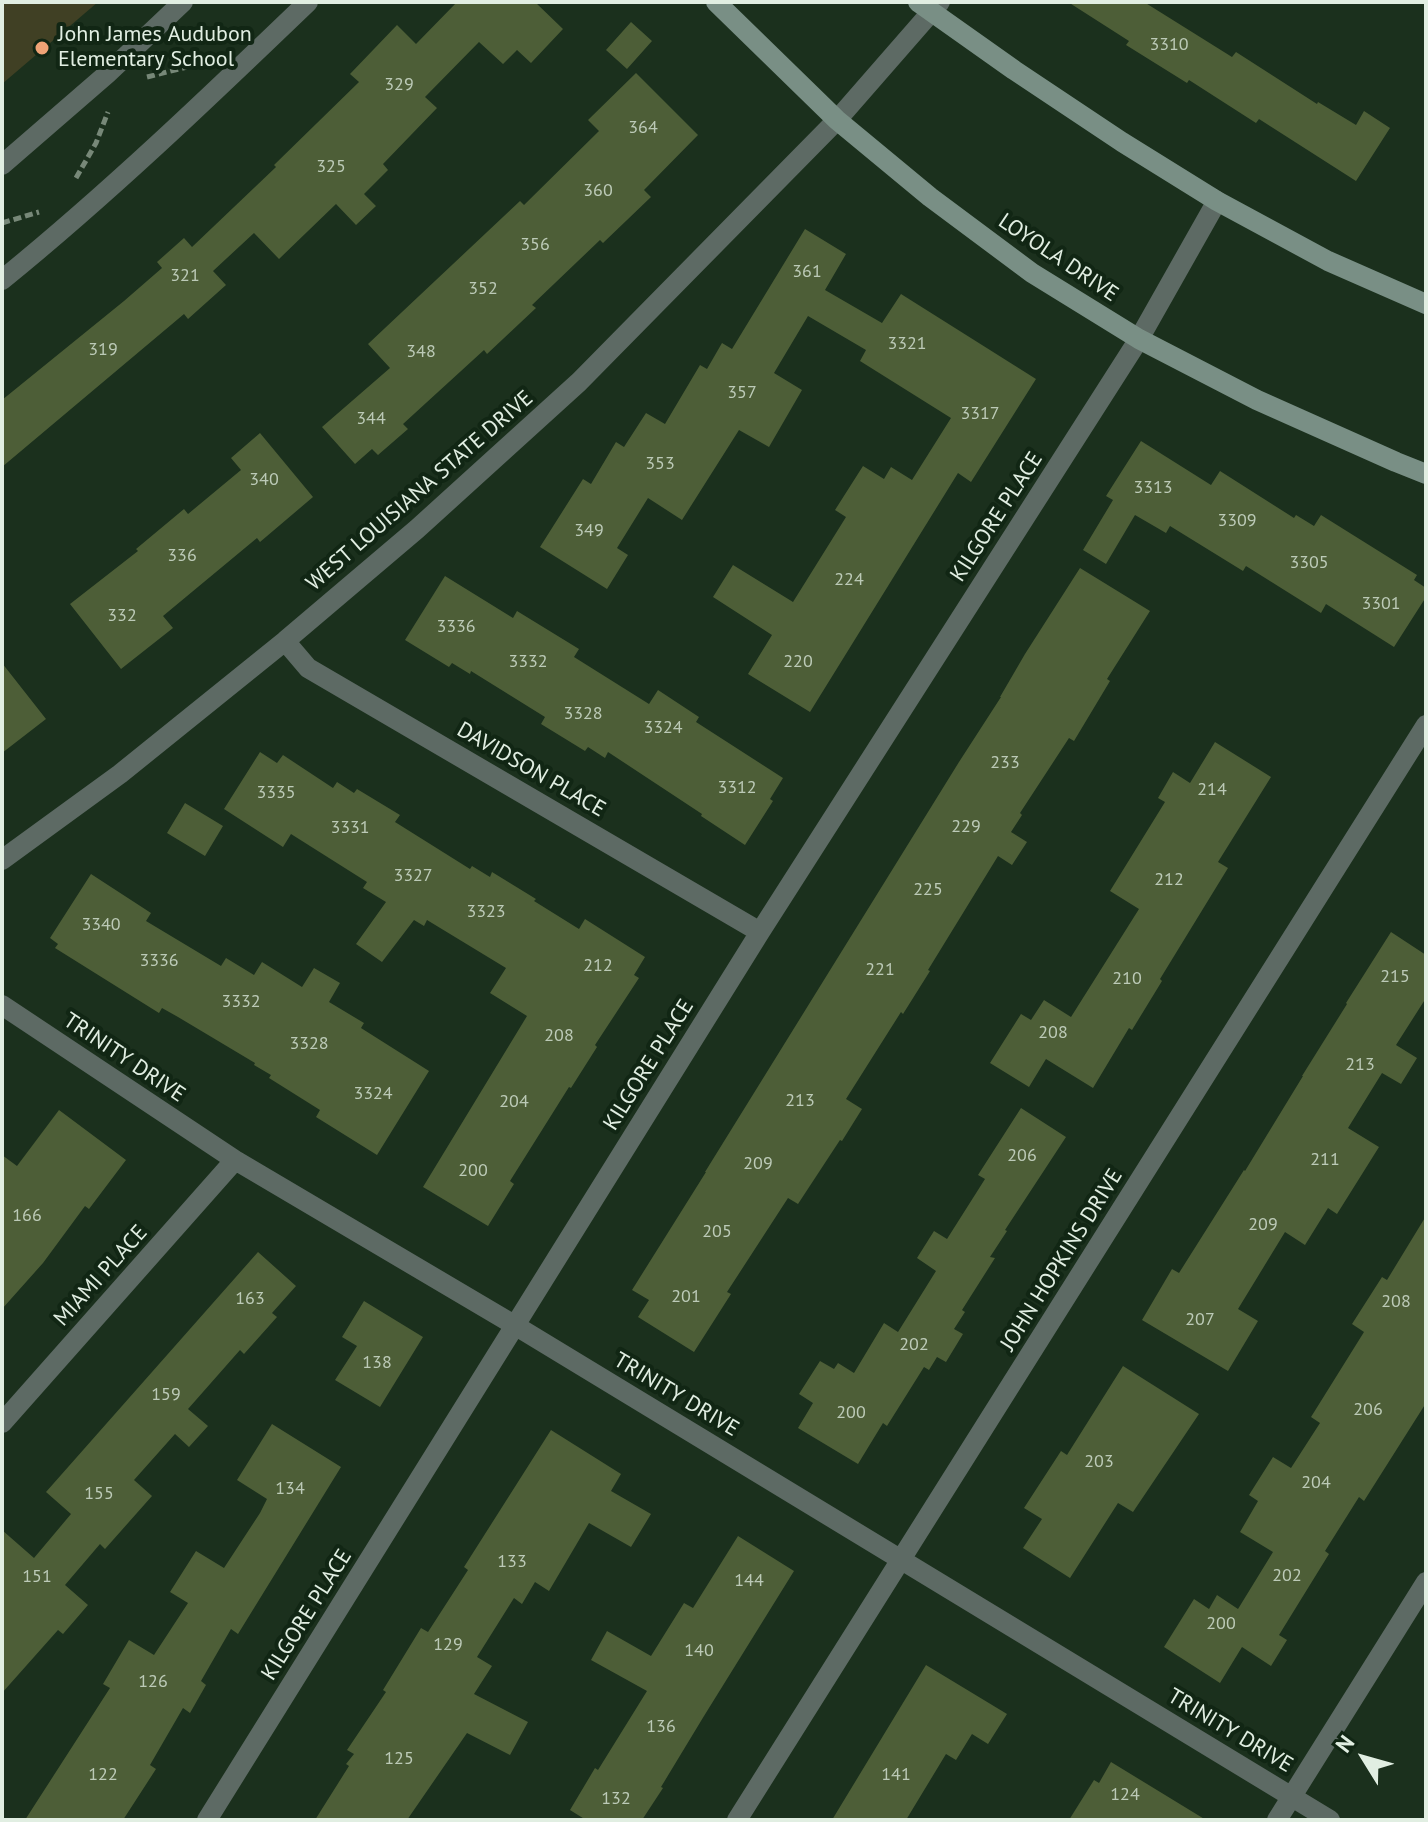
<!DOCTYPE html>
<html>
<head>
<meta charset="utf-8">
<style>
	body { margin:0 }
	#map { position:relative; width:1428px; height:1822px; overflow:hidden; background:#1b301d; font-family:"PT Sans",sans-serif }
	canvas { display:block }
	.frame { position:absolute; inset:0; border:4px solid #e1eee2; pointer-events:none }
	.north { position:absolute; left:1324px; top:1718px; width:80px; height:80px; -webkit-text-stroke:6px #112614; paint-order:stroke; rotate:307deg; font-size:22px; font-weight:700; line-height:32px; text-align:center; color:#e1eee2 }
	.north::after { content:''; display:block; margin:auto; width:28px; height:36px; background:#e1eee2; clip-path:polygon(50% 0,100% 100%,50% 72%,0 100%) }
</style>
</head>
<body>
<div id="map">
<canvas width="1428" height="1822"></canvas>
<div class="frame"></div>
<div class="north">N</div>
</div>
<script>
const context = document.querySelector('canvas').getContext('2d');
context.lineJoin = 'round';
function fill(path, color) { context.fillStyle = color; context.fill(path, 'evenodd'); }
function stroke(path, color, width, dash) { context.strokeStyle = color; context.lineWidth = width; context.lineCap = dash ? 'butt' : 'round'; context.setLineDash(dash || []); context.stroke(path); }
function label(font, color, halo, rows, align = 'center') {
  context.font = font + ' "PT Sans",sans-serif'; context.lineWidth = 8; context.setLineDash([]); context.textBaseline = 'middle'; context.strokeStyle = halo; context.fillStyle = color; for (const [text, x, y, turn = 0] of rows) {
    context.save(); context.translate(x, y); context.rotate((+turn || 0) * Math.PI / 180); context.textAlign = isNaN(turn) ? turn : align; if (halo) context.strokeText(text, 0, 0); context.fillText(text, 0, 0); context.restore();
  }
}
fill(new Path2D(`
	M2,2H98L2,84Z`), '#404024');
fill(new Path2D(`
	M457,2H535L563,29L531,63L517,50L503,64L479,42L425,97L437,108L383,164L388,170L364,194L376,206L356,225L336,204L279,259L254,233L213,271L226,285L188,319L184,314L2,467V400L124,301L162,268L157,262L184,238L192,247L276,167L274,165L359,82L350,74L397,25L416,44Z
	M1068,2H1144L1232,57L1236,52L1317,104L1318,102L1356,125L1364,111L1390,128L1356,181L1259,119L1256,123L1189,80L1187,83L1126,45L1129,41Z
	M631,22L652,41L627,69L606,50Z
	M636,73L698,135L644,190L651,197L603,243L600,240L532,305L536,308L487,354L484,350L403,424L408,429L378,455L372,449L355,464L322,427L390,368L368,344L520,201L524,205L599,131L588,120Z
	M805,229L846,254L825,290L882,323L901,294L1036,379L971,482L958,473L810,712L748,674L772,635L713,597L733,565L793,602L846,517L835,510L863,466L884,479L891,467L912,480L951,418L860,361L866,350L808,316L774,373L802,390L769,447L739,430L682,520L648,498L617,548L628,555L607,589L540,547L583,479L591,484L616,442L624,447L646,413L665,424L700,365L707,369L722,343L732,349Z
	M260,433L313,497L260,542L257,538L163,616L173,628L121,669L70,604L138,551L136,549L184,509L188,514L241,470L231,458Z
	M1141,441L1211,485L1220,471L1294,518L1296,515L1314,526L1321,515L1417,575L1414,580L1426,588V597L1394,647L1326,604L1321,613L1246,566L1243,571L1170,526L1166,533L1135,515L1106,564L1083,550L1113,500L1106,496Z
	M1080,568L1150,611L1107,679L1110,681L1074,741L1069,738L1020,813L1022,815L1011,832L1027,842L1012,865L998,856L928,970L930,971L903,1014L901,1012L846,1099L862,1109L842,1141L840,1140L798,1204L788,1198L727,1292L731,1294L694,1352L638,1317L649,1300L632,1290L706,1172H705L959,762L1001,697H1000L1025,654Z
	M445,576L513,618L517,611L579,649L574,657L649,704L658,690L699,717L696,722L783,778L770,799L773,801L745,845L701,816L702,814L608,752L605,758L588,747L585,751L541,724L545,717L471,671L470,674L452,663L449,667L405,640Z
	M2,663L46,719L2,753Z
	M1215,742L1271,777L1218,862L1228,868L1160,979L1162,981L1132,1030L1129,1028L1093,1088L1046,1059L1029,1087L990,1063L1021,1014L1031,1020L1044,1000L1071,1017L1139,909L1110,891L1165,802L1158,798L1173,772L1190,783Z
	M260,752L277,763L283,755L333,788L337,782L354,793L357,789L400,815L395,822L470,869L472,866L490,877L492,872L536,899L534,901L579,929L585,919L645,957L634,975L639,978L595,1045L597,1047L571,1088L569,1087L510,1181L514,1184L488,1226L423,1187L527,1016L490,993L506,968L427,920L424,926L414,920L382,962L356,944L386,902L363,888L367,882L291,834L283,847L224,809Z
	M185,803L223,826L205,856L167,833Z
	M91,874L151,913L146,921L221,966L226,958L254,975L262,962L302,987L314,968L340,983L329,1002L364,1023L361,1028L429,1071L377,1155L316,1117L320,1110L269,1078L271,1075L254,1065L255,1063L178,1017L162,1008L159,1013L55,948L58,944L50,938Z
	M1391,932L1426,955V998L1396,1045L1417,1058L1401,1084L1382,1073L1348,1128L1379,1147L1337,1214L1328,1208L1305,1245L1285,1232L1238,1309L1258,1321L1228,1371L1142,1320L1172,1269L1179,1273L1244,1170L1245,1171L1303,1076H1302L1347,1004L1346,1003Z
	M1021,1108L1066,1137L1005,1230L1007,1231L990,1257L995,1258L962,1310L965,1312L954,1329L963,1334L946,1362L937,1357L929,1370L924,1367L887,1426L883,1423L858,1464L798,1428L813,1403L799,1394L820,1361L834,1369L838,1363L854,1373L884,1323L898,1332L936,1271L917,1258L934,1231L947,1239L985,1179L978,1175Z
	M59,1110L126,1160L89,1209L85,1206L43,1263L2,1309V1155L17,1166Z
	M1426,1216V1403L1364,1501L1359,1497L1325,1551L1329,1554L1279,1635L1287,1640L1271,1666L1242,1647L1220,1683L1164,1647L1194,1599L1209,1609L1217,1595L1238,1609L1273,1552L1240,1532L1258,1501L1249,1495L1273,1457L1291,1468L1320,1423L1311,1417L1364,1332L1352,1324L1382,1277L1387,1280Z
	M258,1252L296,1286L272,1313L277,1317L244,1354L240,1350L188,1409L208,1426L189,1447L175,1434L134,1480L152,1496L105,1549L100,1544L65,1585L88,1605L63,1634L58,1630L2,1693V1530L34,1558L71,1514L46,1492Z
	M364,1301L423,1337L380,1407L335,1380L357,1346L342,1337Z
	M1123,1366L1199,1414L1133,1512L1118,1503L1070,1578L1023,1548L1042,1519L1024,1508L1061,1451L1067,1455Z
	M272,1424L341,1467L238,1634L231,1629L201,1681L206,1685L190,1713L183,1708L150,1765L156,1769L123,1820H25L110,1688L103,1684L129,1640L154,1655L188,1603L170,1592L196,1551L224,1568L260,1513L267,1499L237,1480Z
	M551,1430L621,1474L611,1491L651,1514L631,1547L589,1523L549,1591L535,1582L522,1604L514,1598L477,1657L492,1666L474,1694L528,1722L510,1755L467,1733L407,1820H315L349,1766L346,1764L354,1754L347,1750L386,1692L383,1690L421,1628L428,1632L468,1570L464,1567Z
	M738,1536L794,1571L704,1716L661,1787L663,1788L642,1820H586L570,1810L595,1768L598,1770L647,1691L591,1660L607,1631L651,1656L684,1603L693,1608Z
	M926,1665L1007,1714L988,1744L972,1734L956,1760L946,1754L906,1820H832Z
	M1111,1762L1206,1820H1069L1094,1780L1099,1783Z`), '#4d5e37');
stroke(new Path2D(`
	M147,77L187,67L206,59
	M76,178L96,143L108,112
	M2,223L39,212`), '#778878', 5, [8, 4]);
stroke(new Path2D(`
	M2,165L107,74L183,2
	M2,280C109,193 209,97 308,2
	M285,641L308,668L760,932
	M2,860L120,774L285,641L417,529L579,382L837,120L940,2
	M2,1005L235,1160L516,1326L1330,1820
	M2,1423L235,1160
	M207,1820L760,932L1139,339L1217,201
	M737,1820L1426,725
	M1277,1820L1426,1582`), '#5d6a64', 20);
stroke(new Path2D(`
	M716,2L837,120L930,197L1032,273L1139,339L1257,400L1396,462L1426,474
	M918,2L1014,70L1122,142L1217,201L1328,261L1426,304`), '#798f85', 20);
for (const [x, y, r, color] of [
	[42,48,8,"#efa376"]
]) { const dot = new Path2D(); dot.arc(x, y, r, 0, 2 * Math.PI); context.fillStyle = color; context.fill(dot); stroke(dot, '#112614', 3); }
label('18px', '#bccab7', null, [
	["3310",1169,45],
	["329",399,85],
	["364",643,128],
	["325",331,167],
	["360",598,191],
	["356",535,245],
	["361",807,272],
	["321",185,276],
	["352",483,289],
	["3321",907,344],
	["319",103,350],
	["348",421,352],
	["357",742,393],
	["3317",980,414],
	["344",371,419],
	["353",660,464],
	["340",264,480],
	["3313",1153,488],
	["3309",1237,521],
	["349",589,531],
	["336",182,556],
	["3305",1309,563],
	["224",849,580],
	["3301",1381,604],
	["332",122,616],
	["3336",456,627],
	["3332",528,662],
	["220",798,662],
	["3328",583,714],
	["3324",663,728],
	["233",1005,763],
	["3312",737,788],
	["214",1212,790],
	["3335",276,793],
	["229",966,827],
	["3331",350,828],
	["3327",413,876],
	["212",1169,880],
	["225",928,890],
	["3323",486,912],
	["3340",101,925],
	["3336",159,961],
	["212",598,966],
	["221",880,970],
	["215",1395,977],
	["210",1127,979],
	["3332",241,1002],
	["208",1053,1033],
	["208",559,1036],
	["3328",309,1044],
	["213",1360,1065],
	["3324",373,1094],
	["213",800,1101],
	["204",514,1102],
	["206",1022,1156],
	["211",1325,1160],
	["209",758,1164],
	["200",473,1171],
	["166",27,1216],
	["209",1263,1225],
	["205",717,1232],
	["201",686,1297],
	["163",250,1299],
	["208",1396,1302],
	["207",1200,1320],
	["202",914,1345],
	["138",377,1363],
	["159",166,1395],
	["206",1368,1410],
	["200",851,1413],
	["203",1099,1462],
	["204",1316,1483],
	["134",290,1489],
	["155",99,1494],
	["133",512,1562],
	["202",1287,1576],
	["151",37,1577],
	["144",749,1581],
	["200",1221,1624],
	["129",448,1645],
	["140",699,1651],
	["126",153,1682],
	["136",661,1727],
	["125",399,1759],
	["122",103,1775],
	["141",896,1775],
	["124",1125,1795],
	["132",616,1799]
]);
label('22px', '#e1eee2', '#112614', [
	["John James Audubon",58,35],
	["Elementary School",58,60]
], 'left');
label('22px', '#e1eee2', '#112614', [
	["LOYOLA DRIVE",1058,258,34],
	["WEST LOUISIANA STATE DRIVE",420,491,-41],
	["KILGORE PLACE",997,517,-57],
	["DAVIDSON PLACE",531,770,30],
	["TRINITY DRIVE",124,1058,34],
	["KILGORE PLACE",649,1065,-58],
	["JOHN HOPKINS DRIVE",1062,1260,-58],
	["MIAMI PLACE",101,1276,-48],
	["TRINITY DRIVE",676,1395,31],
	["KILGORE PLACE",307,1615,-58],
	["TRINITY DRIVE",1230,1731,31]
]);
</script>
</body>
</html>
